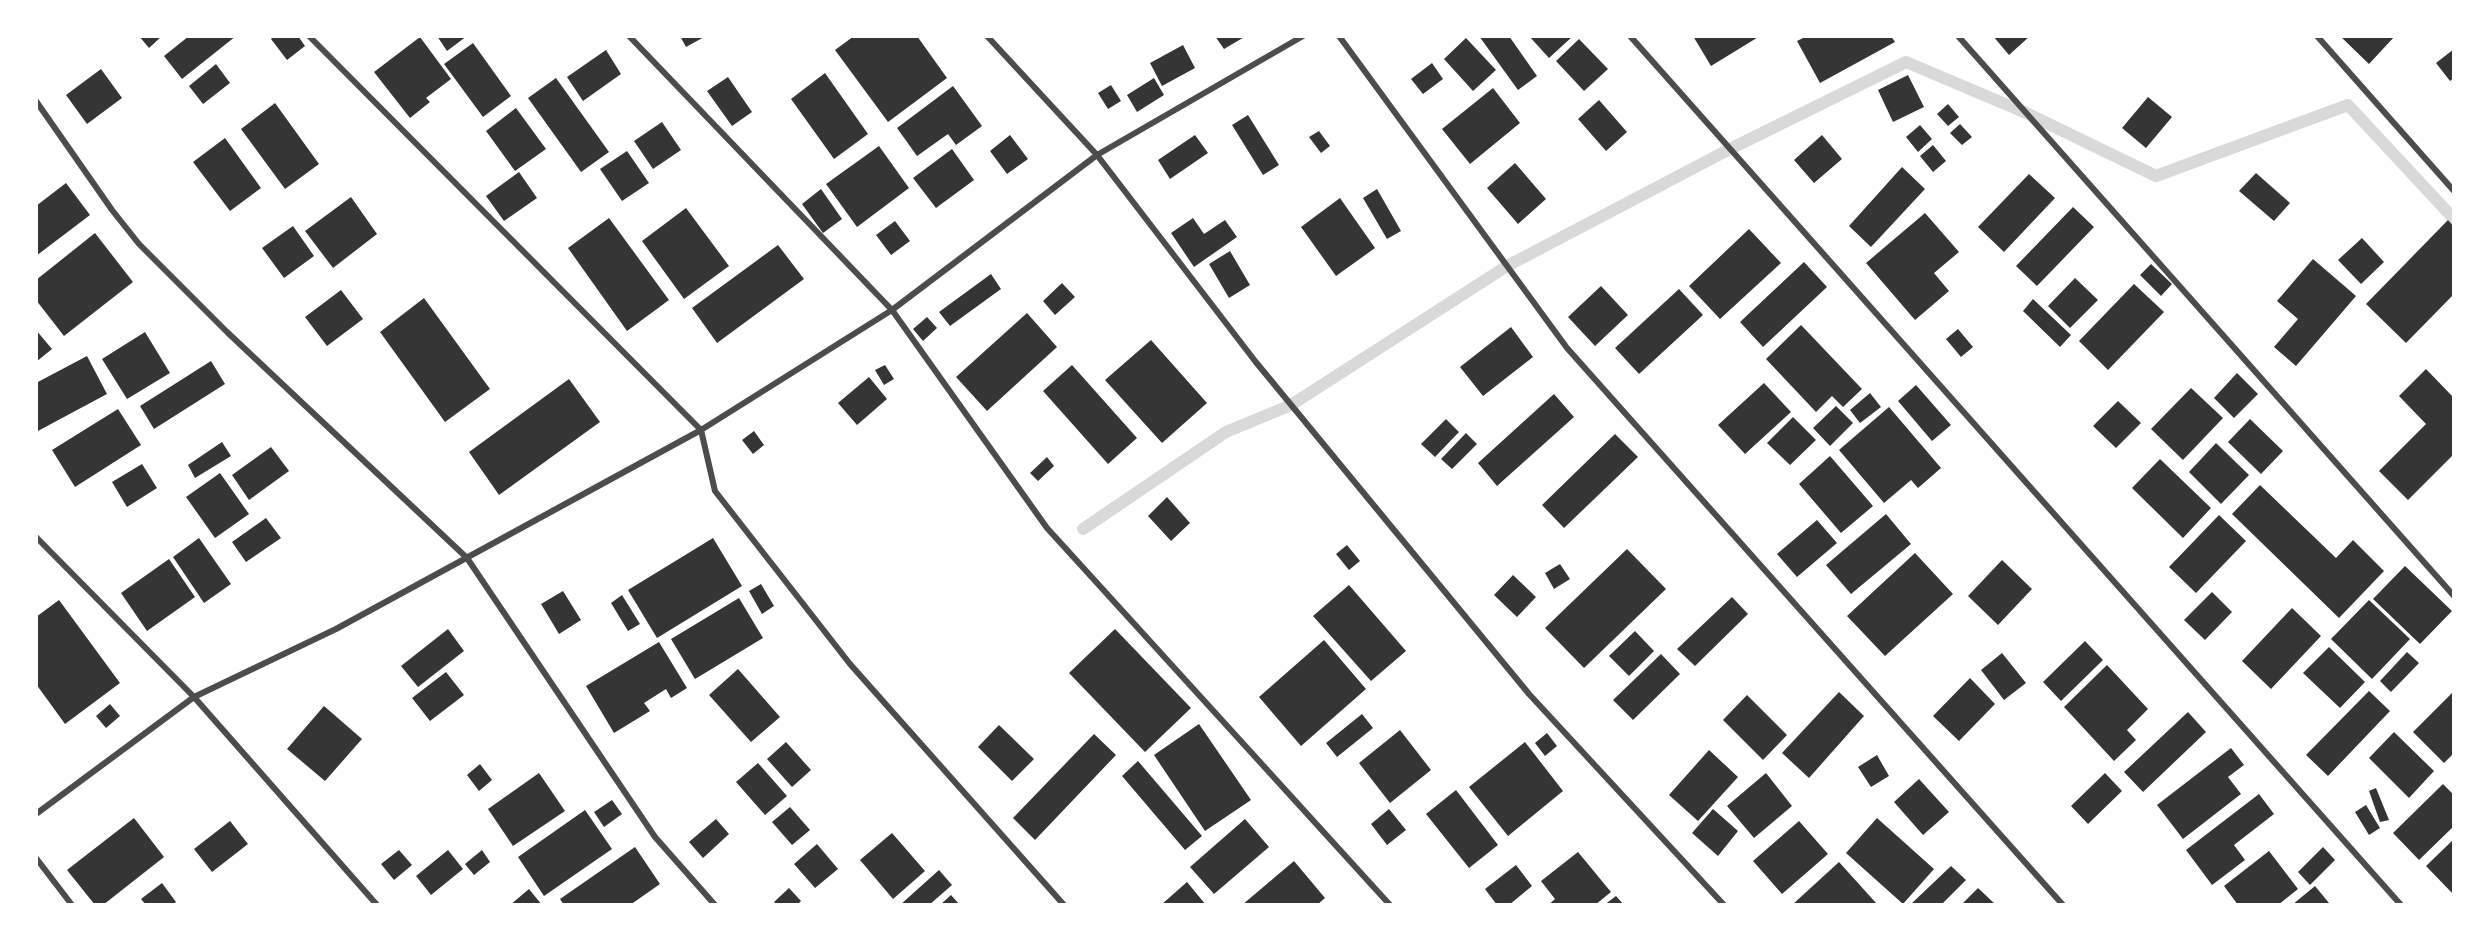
<!DOCTYPE html>
<style>
body{margin:0}
#map{position:relative;width:2490px;height:941px;overflow:hidden;background:#fff;font-family:"Roboto Serif",serif}
canvas{display:block}
.frame{position:absolute;inset:0;border:38px solid #fff;pointer-events:none}
</style>
<div id="map">
<canvas width="2490" height="941"></canvas>
<div class="frame"></div>
</div>
<script>
const ctx = document.querySelector('canvas').getContext('2d');
ctx.lineJoin = 'round';
function trace(path, color, width, dash) {
  ctx.strokeStyle = color;
  ctx.lineWidth = width;
  ctx.lineCap = dash ? 'butt' : 'round';
  ctx.setLineDash(dash || []);
  ctx.stroke(path);
}
function paint(path, color) {
  ctx.fillStyle = color;
  ctx.fill(path, 'evenodd');
}
trace(new Path2D(`
 M 1083,529 L 1226,432 L 1291,405 L 1507,266 L 1728,150 L 1906,62 L 2024,112 L 2156,176 L 2348,105 L 2454,219`), '#d9d9d9', 12);
paint(new Path2D(`
 M 139,36 L 162,36 L 149,48 Z
 M 189,36 L 236,36 L 182,79 L 164,56 Z
 M 274,36 L 298,36 L 305,46 L 287,60 L 271,39 Z
 M 437,36 L 467,36 L 447,51 Z
 M 680,36 L 706,36 L 686,47 Z
 M 854,36 L 917,36 L 947,78 L 888,122 L 835,50 Z
 M 1215,36 L 1246,36 L 1224,49 Z
 M 1479,36 L 1509,36 L 1537,76 L 1518,90 Z
 M 1529,36 L 1573,36 L 1549,58 Z
 M 1693,36 L 1760,36 L 1711,66 Z
 M 1807,36 L 1891,36 L 1895,42 L 1820,83 L 1797,41 Z
 M 1993,36 L 2030,36 L 2009,55 Z
 M 2340,36 L 2395,36 L 2369,64 Z
 M 420,37 L 451,79 L 426,98 L 430,102 L 410,118 L 374,72 Z
 M 1466,38 L 1496,70 L 1473,91 L 1444,59 Z
 M 1579,39 L 1608,69 L 1584,91 L 1556,61 Z
 M 473,43 L 511,96 L 483,117 L 444,64 Z
 M 1183,45 L 1195,68 L 1162,86 L 1150,63 Z
 M 2454,49 L 2454,78 L 2450,81 L 2436,63 Z
 M 606,50 L 621,74 L 583,101 L 567,77 Z
 M 1432,63 L 1443,79 L 1423,94 L 1411,79 Z
 M 216,64 L 230,83 L 203,104 L 189,86 Z
 M 101,69 L 122,98 L 87,124 L 66,95 Z
 M 825,73 L 868,134 L 834,159 L 791,99 Z
 M 1908,75 L 1924,107 L 1893,122 L 1878,90 Z
 M 728,77 L 752,112 L 732,126 L 707,91 Z
 M 556,78 L 609,152 L 581,172 L 528,98 Z
 M 1154,78 L 1164,95 L 1137,112 L 1127,95 Z
 M 1111,85 L 1121,101 L 1108,109 L 1098,93 Z
 M 953,86 L 982,126 L 956,145 L 948,134 L 917,156 L 897,128 Z
 M 1493,88 L 1520,123 L 1470,164 L 1442,129 Z
 M 2148,97 L 2172,117 L 2146,148 L 2122,128 Z
 M 1599,100 L 1627,132 L 1606,151 L 1578,119 Z
 M 275,103 L 319,164 L 285,189 L 241,129 Z
 M 1948,104 L 1959,117 L 1948,126 L 1937,114 Z
 M 516,108 L 546,149 L 515,171 L 486,131 Z
 M 1248,115 L 1279,165 L 1263,175 L 1232,125 Z
 M 662,122 L 681,150 L 653,169 L 634,141 Z
 M 1960,124 L 1972,137 L 1962,145 L 1950,133 Z
 M 1920,125 L 1932,139 L 1918,152 L 1906,137 Z
 M 1319,131 L 1330,146 L 1321,153 L 1309,137 Z
 M 1010,135 L 1028,159 L 1007,174 L 990,151 Z
 M 1195,135 L 1208,153 L 1170,179 L 1158,160 Z
 M 1822,135 L 1842,159 L 1814,183 L 1794,160 Z
 M 225,138 L 261,188 L 230,211 L 193,162 Z
 M 1933,145 L 1946,161 L 1933,172 L 1920,156 Z
 M 879,146 L 909,188 L 857,227 L 826,184 Z
 M 952,149 L 974,180 L 936,208 L 913,178 Z
 M 627,151 L 649,183 L 622,201 L 600,169 Z
 M 1515,163 L 1546,199 L 1518,224 L 1487,188 Z
 M 1902,167 L 1925,189 L 1871,247 L 1849,226 Z
 M 519,172 L 537,198 L 504,221 L 486,196 Z
 M 2256,173 L 2290,203 L 2274,221 L 2239,191 Z
 M 2029,174 L 2055,198 L 2004,252 L 1978,227 Z
 M 66,183 L 90,215 L 36,256 L 36,206 Z
 M 821,189 L 842,219 L 823,233 L 802,204 Z
 M 1377,189 L 1401,231 L 1387,239 L 1363,198 Z
 M 351,197 L 377,234 L 333,268 L 305,231 Z
 M 1340,198 L 1375,248 L 1336,276 L 1301,227 Z
 M 2073,207 L 2094,227 L 2037,286 L 2016,266 Z
 M 686,208 L 729,266 L 684,299 L 642,241 Z
 M 1925,213 L 1959,252 L 1934,273 L 1949,291 L 1915,320 L 1866,263 Z
 M 609,218 L 669,300 L 627,331 L 568,248 Z
 M 1193,218 L 1204,234 L 1225,220 L 1237,237 L 1194,267 L 1171,233 Z
 M 2448,220 L 2454,227 L 2454,294 L 2406,343 L 2366,304 Z
 M 895,221 L 910,241 L 891,255 L 876,235 Z
 M 293,226 L 314,256 L 284,278 L 262,248 Z
 M 1749,229 L 1781,263 L 1720,319 L 1689,286 Z
 M 95,233 L 133,282 L 64,336 L 36,300 L 36,280 Z
 M 2362,238 L 2384,262 L 2361,284 L 2338,260 Z
 M 778,245 L 804,279 L 717,343 L 692,308 Z
 M 1230,251 L 1250,285 L 1229,298 L 1209,264 Z
 M 2313,259 L 2356,296 L 2296,366 L 2274,347 L 2298,319 L 2277,301 Z
 M 1804,262 L 1827,287 L 1763,347 L 1740,322 Z
 M 2151,264 L 2172,284 L 2161,296 L 2140,275 Z
 M 991,274 L 1001,289 L 950,326 L 939,312 Z
 M 2075,278 L 2098,300 L 2070,328 L 2048,306 Z
 M 1062,283 L 1075,297 L 1055,315 L 1043,301 Z
 M 2134,284 L 2164,312 L 2108,370 L 2079,341 Z
 M 1601,286 L 1628,315 L 1595,346 L 1568,317 Z
 M 1679,289 L 1703,315 L 1639,374 L 1615,348 Z
 M 341,290 L 363,319 L 327,346 L 305,317 Z
 M 424,298 L 490,389 L 445,422 L 380,332 Z
 M 2033,299 L 2071,335 L 2060,347 L 2023,311 Z
 M 1027,313 L 1057,347 L 987,411 L 956,377 Z
 M 927,317 L 937,328 L 923,341 L 913,329 Z
 M 1801,325 L 1862,389 L 1843,407 L 1832,396 L 1816,412 L 1766,359 Z
 M 1511,327 L 1533,357 L 1483,396 L 1460,367 Z
 M 1958,329 L 1973,347 L 1961,357 L 1946,339 Z
 M 36,330 L 52,349 L 36,362 Z
 M 145,332 L 170,373 L 127,399 L 102,359 Z
 M 1151,340 L 1207,403 L 1162,443 L 1105,380 Z
 M 87,356 L 107,394 L 36,432 L 36,383 Z
 M 211,361 L 225,384 L 154,429 L 140,406 Z
 M 885,365 L 894,379 L 884,385 L 875,370 Z
 M 1072,365 L 1137,438 L 1108,464 L 1043,391 Z
 M 2426,369 L 2454,398 L 2454,454 L 2408,500 L 2379,471 L 2426,424 L 2399,396 Z
 M 2237,373 L 2258,394 L 2234,418 L 2214,398 Z
 M 869,377 L 887,399 L 857,425 L 838,403 Z
 M 569,379 L 600,422 L 499,495 L 469,452 Z
 M 1764,383 L 1791,412 L 1745,454 L 1718,425 Z
 M 1916,385 L 1951,425 L 1932,441 L 1898,401 Z
 M 2191,388 L 2223,418 L 2183,460 L 2151,429 Z
 M 1870,393 L 1881,407 L 1860,423 L 1850,410 Z
 M 1554,394 L 1574,417 L 1497,486 L 1478,463 Z
 M 2118,401 L 2141,423 L 2116,448 L 2093,426 Z
 M 1836,406 L 1853,423 L 1830,446 L 1813,428 Z
 M 1889,407 L 1941,468 L 1918,488 L 1911,480 L 1884,503 L 1839,450 Z
 M 118,409 L 141,445 L 75,487 L 52,450 Z
 M 1793,417 L 1816,440 L 1790,465 L 1767,443 Z
 M 1446,419 L 1459,432 L 1435,457 L 1421,444 Z
 M 2250,419 L 2283,451 L 2261,474 L 2228,442 Z
 M 754,431 L 764,445 L 753,454 L 742,440 Z
 M 1466,433 L 1477,444 L 1452,469 L 1441,459 Z
 M 1615,434 L 1638,457 L 1564,528 L 1542,505 Z
 M 222,442 L 231,456 L 195,478 L 188,465 Z
 M 2216,443 L 2249,475 L 2221,504 L 2189,472 Z
 M 271,447 L 289,471 L 249,500 L 232,475 Z
 M 1830,456 L 1873,506 L 1841,533 L 1799,484 Z
 M 1047,457 L 1054,466 L 1038,481 L 1030,473 Z
 M 2160,459 L 2211,508 L 2183,538 L 2132,488 Z
 M 142,464 L 157,488 L 127,507 L 112,482 Z
 M 220,473 L 249,514 L 215,538 L 186,497 Z
 M 2260,485 L 2336,558 L 2353,540 L 2384,571 L 2339,618 L 2232,514 Z
 M 1167,497 L 1190,523 L 1171,541 L 1148,516 Z
 M 1886,514 L 1911,544 L 1851,594 L 1826,565 Z
 M 2219,515 L 2246,541 L 2196,593 L 2169,567 Z
 M 266,518 L 281,538 L 246,562 L 232,542 Z
 M 1817,520 L 1837,543 L 1797,577 L 1777,554 Z
 M 199,538 L 231,584 L 204,603 L 173,557 Z
 M 713,538 L 742,586 L 657,638 L 628,590 Z
 M 1347,545 L 1360,561 L 1349,570 L 1336,554 Z
 M 1627,549 L 1666,589 L 1584,668 L 1545,628 Z
 M 1915,553 L 1953,594 L 1885,656 L 1847,616 Z
 M 169,559 L 195,597 L 147,631 L 121,593 Z
 M 2002,560 L 2032,589 L 1998,625 L 1968,596 Z
 M 1560,564 L 1570,579 L 1554,589 L 1545,573 Z
 M 2405,566 L 2452,611 L 2420,644 L 2373,599 Z
 M 1513,575 L 1536,597 L 1517,617 L 1494,595 Z
 M 761,584 L 774,606 L 762,614 L 749,591 Z
 M 1349,585 L 1406,651 L 1371,681 L 1313,616 Z
 M 563,591 L 581,620 L 559,634 L 541,604 Z
 M 2212,592 L 2232,612 L 2205,640 L 2184,620 Z
 M 622,595 L 640,624 L 628,631 L 611,603 Z
 M 1732,597 L 1748,614 L 1695,666 L 1677,649 Z
 M 739,598 L 763,638 L 695,679 L 671,639 Z
 M 59,600 L 120,683 L 65,724 L 36,684 L 36,617 Z
 M 2369,600 L 2410,639 L 2372,679 L 2331,639 Z
 M 2292,608 L 2321,636 L 2271,689 L 2242,661 Z
 M 448,629 L 464,651 L 418,687 L 401,666 Z
 M 1115,629 L 1191,708 L 1145,752 L 1069,673 Z
 M 1635,631 L 1654,651 L 1629,676 L 1609,656 Z
 M 1324,640 L 1366,689 L 1301,746 L 1259,697 Z
 M 2085,641 L 2103,660 L 2061,701 L 2043,682 Z
 M 659,642 L 687,688 L 671,698 L 666,689 L 644,703 L 650,711 L 614,733 L 586,686 Z
 M 2329,647 L 2365,682 L 2340,708 L 2303,673 Z
 M 2407,652 L 2419,663 L 2391,692 L 2380,681 Z
 M 2002,653 L 2026,683 L 2004,700 L 1981,670 Z
 M 1661,654 L 1680,674 L 1633,720 L 1613,700 Z
 M 2107,665 L 2148,709 L 2127,730 L 2136,740 L 2114,761 L 2064,707 Z
 M 738,669 L 780,717 L 751,742 L 709,695 Z
 M 446,672 L 464,695 L 430,721 L 412,698 Z
 M 1970,678 L 1995,704 L 1959,741 L 1933,716 Z
 M 2369,691 L 2390,711 L 2328,776 L 2306,755 Z
 M 2454,691 L 2454,753 L 2444,763 L 2413,732 Z
 M 1839,692 L 1864,716 L 1809,778 L 1782,753 Z
 M 1747,695 L 1787,735 L 1763,760 L 1723,720 Z
 M 110,704 L 120,716 L 106,728 L 96,716 Z
 M 324,706 L 362,739 L 325,781 L 287,749 Z
 M 2188,712 L 2206,732 L 2143,792 L 2124,772 Z
 M 1362,714 L 1373,728 L 1337,757 L 1326,743 Z
 M 1199,724 L 1251,800 L 1205,831 L 1154,755 Z
 M 999,725 L 1034,759 L 1012,781 L 978,747 Z
 M 1400,730 L 1431,770 L 1390,803 L 1359,763 Z
 M 2394,732 L 2434,771 L 2409,798 L 2369,758 Z
 M 1547,733 L 1557,746 L 1545,756 L 1535,743 Z
 M 1094,734 L 1116,755 L 1035,840 L 1013,818 Z
 M 786,742 L 811,770 L 792,787 L 767,759 Z
 M 1525,742 L 1563,791 L 1508,836 L 1469,787 Z
 M 2231,748 L 2244,765 L 2228,777 L 2241,794 L 2183,839 L 2157,805 Z
 M 1709,750 L 1738,777 L 1698,821 L 1669,795 Z
 M 1877,755 L 1889,776 L 1871,787 L 1858,767 Z
 M 1138,761 L 1202,836 L 1185,850 L 1122,776 Z
 M 758,763 L 787,796 L 765,815 L 736,782 Z
 M 480,764 L 492,780 L 479,791 L 467,775 Z
 M 539,773 L 565,811 L 513,846 L 488,809 Z
 M 1766,773 L 1792,806 L 1754,838 L 1727,806 Z
 M 2105,773 L 2122,791 L 2088,824 L 2071,806 Z
 M 1919,779 L 1949,812 L 1923,835 L 1894,802 Z
 M 2443,784 L 2454,795 L 2454,826 L 2419,860 L 2393,833 Z
 M 2376,788 L 2389,820 L 2380,822 L 2369,791 Z
 M 1456,790 L 1498,845 L 1469,868 L 1426,814 Z
 M 2259,794 L 2274,814 L 2234,845 L 2245,860 L 2212,885 L 2186,850 Z
 M 612,800 L 622,814 L 604,827 L 594,812 Z
 M 2366,805 L 2380,828 L 2369,835 L 2355,812 Z
 M 790,807 L 810,830 L 792,845 L 772,822 Z
 M 1389,809 L 1406,830 L 1387,845 L 1371,824 Z
 M 1713,809 L 1738,831 L 1718,856 L 1692,833 Z
 M 585,810 L 612,849 L 544,896 L 518,857 Z
 M 134,818 L 164,857 L 103,905 L 95,905 L 67,870 Z
 M 1877,818 L 1934,869 L 1903,904 L 1846,853 Z
 M 716,819 L 729,834 L 703,858 L 689,842 Z
 M 1245,819 L 1269,847 L 1214,894 L 1190,867 Z
 M 230,821 L 248,844 L 212,872 L 194,849 Z
 M 1799,821 L 1828,854 L 1782,894 L 1753,861 Z
 M 892,833 L 925,871 L 893,899 L 860,860 Z
 M 2454,839 L 2454,895 L 2426,866 Z
 M 817,844 L 838,869 L 815,888 L 794,864 Z
 M 635,847 L 660,884 L 630,905 L 564,905 L 560,899 Z
 M 2323,847 L 2335,860 L 2310,885 L 2298,872 Z
 M 399,850 L 412,865 L 394,880 L 381,864 Z
 M 448,850 L 463,869 L 431,895 L 416,876 Z
 M 482,850 L 490,862 L 474,875 L 465,864 Z
 M 2269,851 L 2298,889 L 2278,905 L 2238,905 L 2224,886 Z
 M 1578,852 L 1611,892 L 1595,905 L 1548,905 L 1555,899 L 1541,881 Z
 M 1294,861 L 1325,898 L 1317,905 L 1242,905 Z
 M 1839,862 L 1876,903 L 1874,905 L 1792,905 Z
 M 1516,865 L 1532,886 L 1509,905 L 1497,905 L 1485,889 Z
 M 1951,866 L 1966,880 L 1941,905 L 1910,905 Z
 M 939,870 L 952,885 L 929,905 L 900,905 Z
 M 1187,882 L 1206,905 L 1161,905 Z
 M 162,883 L 176,902 L 173,905 L 146,905 L 141,899 Z
 M 2315,886 L 2329,903 L 2292,905 Z
 M 789,888 L 801,901 L 797,905 L 777,905 L 774,902 Z
 M 1978,888 L 1996,905 L 1961,905 Z
 M 529,889 L 542,905 L 510,905 Z
 M 951,895 L 960,905 L 940,905 Z
 M 1616,896 L 1624,905 L 1604,905 Z`), '#353535');
trace(new Path2D(`
 M 309,36 L 701,430 L 715,491 L 850,664 L 1064,905
 M 629,36 L 892,310 L 1047,528 L 1390,905
 M 987,36 L 1097,155 L 1255,361 L 1529,694 L 1724,905
 M 1339,36 L 1567,348 L 2063,905
 M 1630,36 L 2401,905
 M 1958,36 L 2454,596
 M 2317,36 L 2454,191
 M 36,101 L 112,210 L 139,244 L 227,332 L 467,558 L 655,837 L 715,905
 M 36,537 L 194,697 L 377,905
 M 36,814 L 194,697 L 336,629 L 701,430 L 892,310 L 1097,155 L 1303,36
 M 36,858 L 72,905`), '#4c4c4c', 6);
</script>
